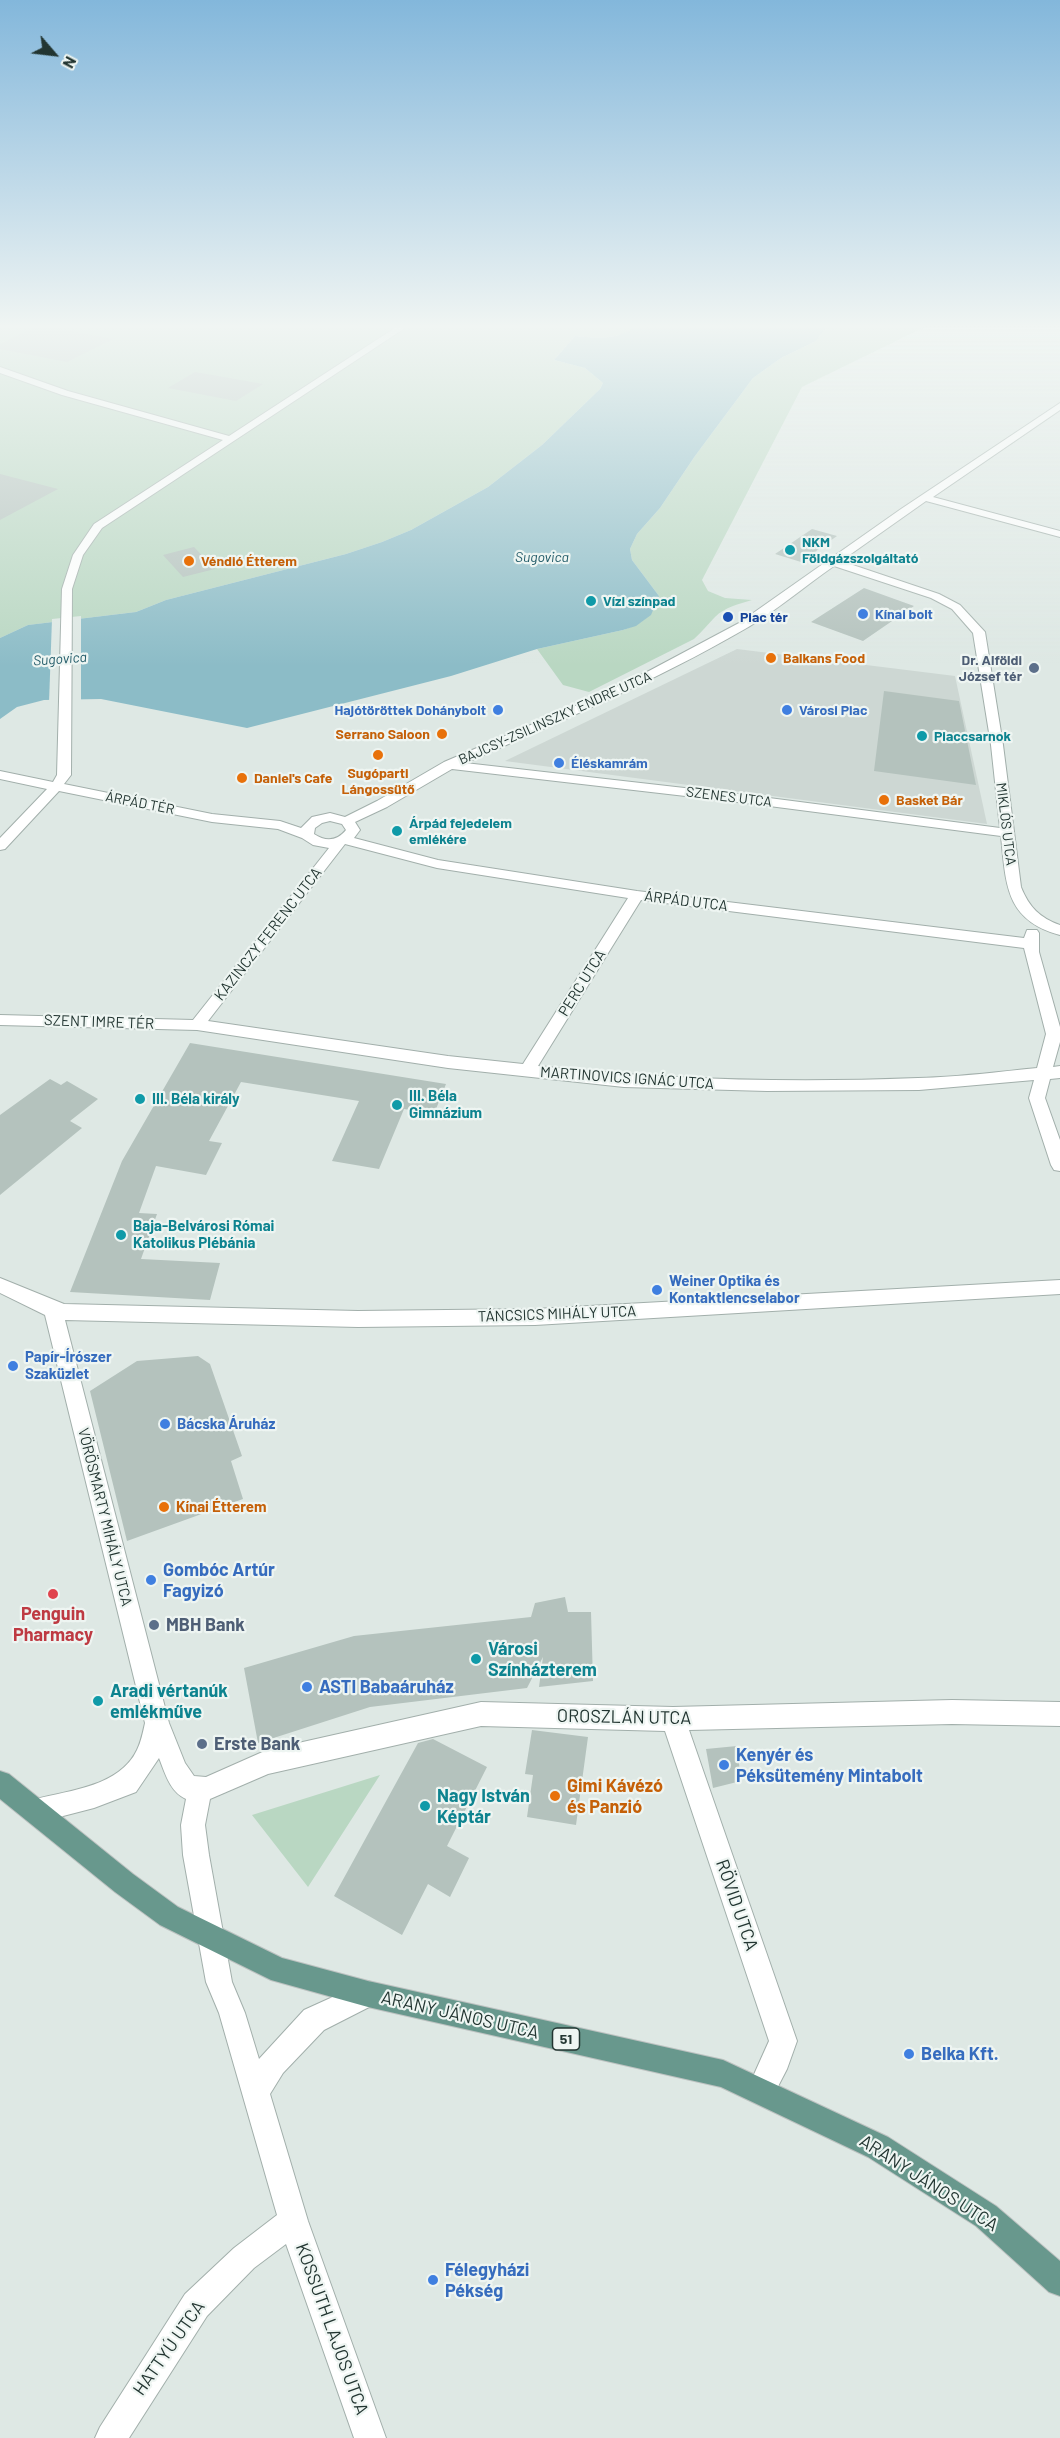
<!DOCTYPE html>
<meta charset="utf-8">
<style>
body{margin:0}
#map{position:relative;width:1060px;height:2438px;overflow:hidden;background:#dee8e4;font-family:Barlow,sans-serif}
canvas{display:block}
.north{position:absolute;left:24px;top:24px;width:60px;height:60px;-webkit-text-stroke:4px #eef5f2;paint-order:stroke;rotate:118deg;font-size:16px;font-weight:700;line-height:24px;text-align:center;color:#223531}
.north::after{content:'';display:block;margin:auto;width:21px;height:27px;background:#223531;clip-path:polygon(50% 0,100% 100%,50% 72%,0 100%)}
</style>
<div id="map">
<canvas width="1060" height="2438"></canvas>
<div class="north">N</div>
</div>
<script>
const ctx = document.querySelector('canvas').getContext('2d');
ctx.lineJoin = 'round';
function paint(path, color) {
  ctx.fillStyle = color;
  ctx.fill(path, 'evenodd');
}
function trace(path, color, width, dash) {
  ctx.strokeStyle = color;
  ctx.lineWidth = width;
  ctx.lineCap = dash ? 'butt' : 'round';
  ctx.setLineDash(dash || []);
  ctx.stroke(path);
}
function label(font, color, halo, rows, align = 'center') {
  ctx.font = font + ' Barlow,sans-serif';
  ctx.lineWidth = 4.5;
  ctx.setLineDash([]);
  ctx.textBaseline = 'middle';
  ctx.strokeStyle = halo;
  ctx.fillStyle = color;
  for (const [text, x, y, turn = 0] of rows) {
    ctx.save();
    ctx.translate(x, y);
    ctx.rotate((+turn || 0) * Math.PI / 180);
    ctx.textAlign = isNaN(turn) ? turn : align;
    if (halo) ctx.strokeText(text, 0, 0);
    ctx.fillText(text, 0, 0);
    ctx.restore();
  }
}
paint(new Path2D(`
 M 737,649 L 955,676 L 987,824 L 505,761 Z`), '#cdd7d3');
paint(new Path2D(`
 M 0,324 L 638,324 C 620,341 598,338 575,336 L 554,360 L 585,368 L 603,383 L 600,389 L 542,445 L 488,487 L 411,530 L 382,542 L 346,554 L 166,600 L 136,612 L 28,625 L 0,638 Z
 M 839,324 L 931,324 L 802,387 L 702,580 L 708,591 L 725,598 L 752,600 C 739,604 725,607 715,617 C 708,624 702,632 694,639 L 589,692 L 563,685 L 537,649 L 623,630 C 644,623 650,617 659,596 L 632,560 L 630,549 L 637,534 L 660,508 L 695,456 L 753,378 L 781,358 L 816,341 L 824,330 Z
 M 380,1775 L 308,1887 L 252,1815 Z`), '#b9d7c2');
paint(new Path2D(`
 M 638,324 L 839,324 L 824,330 L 816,341 L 781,358 L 753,378 L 695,456 L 660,508 L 637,534 L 630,549 L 632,560 L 659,596 L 651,615 L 636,626 L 623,630 L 537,649 L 451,676 L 247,728 L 101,699 L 44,700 L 17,707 L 0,719 L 0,638 L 28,625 L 136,612 L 166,600 L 346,554 L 382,542 L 411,530 L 488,487 L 542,445 L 600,389 L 603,383 L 585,368 L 554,360 L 575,336 C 598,338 620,341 638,324 Z`), '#8cbcc7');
paint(new Path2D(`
 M 81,616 L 81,703 L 49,703 L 52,619 Z`), '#dee8e4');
paint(new Path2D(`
 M 39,325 L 113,339 L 67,362 L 0,349 L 0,344 Z
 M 195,372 L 218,376 L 263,384 L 236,401 L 168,388 Z
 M 0,474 L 58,489 L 0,520 Z
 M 812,529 L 837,536 L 801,562 L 775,554 Z
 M 194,547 L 215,569 L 183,577 L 163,555 Z
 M 864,588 L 914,606 L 863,641 L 811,622 Z
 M 884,691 L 959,701 L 976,785 L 874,771 Z
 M 190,1043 L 446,1084 L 434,1114 L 404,1109 L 379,1169 L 332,1161 L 359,1101 L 241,1082 L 209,1141 L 222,1143 L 206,1175 L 156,1166 L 139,1213 L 157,1214 L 141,1259 L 220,1263 L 210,1300 L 70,1292 L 122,1161 Z
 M 50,1079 L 61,1085 L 67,1081 L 98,1099 L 70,1121 L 82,1128 L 0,1195 L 0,1115 Z
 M 198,1356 L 210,1364 L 242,1456 L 231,1461 L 243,1499 L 127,1541 L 90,1391 L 137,1361 Z
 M 565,1597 L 568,1612 L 591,1612 L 593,1681 L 539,1687 L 543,1657 L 527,1688 L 370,1707 L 258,1743 L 244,1668 L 354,1636 L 531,1617 L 535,1603 Z
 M 532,1730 L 588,1737 L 576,1825 L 527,1817 L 533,1775 L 525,1774 Z
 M 433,1739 L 487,1767 L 447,1846 L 469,1858 L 450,1897 L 428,1884 L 402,1935 L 334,1896 L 418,1743 Z
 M 737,1746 L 741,1781 L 713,1788 L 706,1749 Z`), '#b4c2bd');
const minor = new Path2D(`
 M 401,324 L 411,324 L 102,528 L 83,555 L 72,589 L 71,775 L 64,784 L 212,814 L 280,821 L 301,828 L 312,817 L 330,813 L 345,817 L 377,801 L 444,762 L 587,701 L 647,672 L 739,623 L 901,509 L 1060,403 L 1060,410 L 933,497 L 1060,531 L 1060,537 L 926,501 L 841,561 L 939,594 L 960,605 L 985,632 L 1003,745 L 1021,887 C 1029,907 1040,918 1060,925 L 1060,935 C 1005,920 1006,884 1001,836 L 746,803 L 452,769 L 387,807 L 355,822 L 360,830 L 354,838 L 438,860 L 637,891 L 1024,938 L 1027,930 L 1037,930 L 1039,933 L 1039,952 L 1060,1027 L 1060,1042 L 1053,1067 L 1060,1066 L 1060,1078 L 1050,1079 L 1045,1098 L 1060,1140 L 1060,1171 L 1054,1170 L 1051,1165 L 1029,1098 L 1034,1080 L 919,1090 L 767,1091 L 624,1087 L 448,1068 L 197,1030 L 0,1025 L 0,1015 L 193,1020 L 329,848 L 313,845 L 302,838 L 278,829 L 212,822 L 59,791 L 5,849 L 0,850 L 0,838 L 47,789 L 0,779 L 0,771 L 53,782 L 57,775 L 62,589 L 73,555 L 94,524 L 223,440 L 62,395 L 0,373 L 0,367 L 68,391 L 229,436 ZM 834,566 L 931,598 L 952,609 L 973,633 L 991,745 L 1000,828 L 746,795 L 465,763 C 560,722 655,681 745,629 C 776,611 805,586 834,566 ZM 330,821 L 342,824 L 346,830 C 337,841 326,842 314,834 L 315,828 L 322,823 ZM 345,844 L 437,868 L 628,898 L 523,1064 L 448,1056 L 208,1021 ZM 641,900 L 1024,948 L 1046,1034 L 1037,1068 C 997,1072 958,1077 918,1078 C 792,1083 664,1080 538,1066 Z
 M 0,1278 L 64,1304 L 358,1311 L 535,1309 L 1060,1280 L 1060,1294 L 535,1325 L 358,1327 L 65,1320 L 169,1723 L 185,1763 L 194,1776 L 206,1777 L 267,1750 L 481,1702 L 673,1707 L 952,1700 L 1060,1702 L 1060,1726 L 952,1724 L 689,1730 L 797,2041 L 787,2069 L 771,2100 L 761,2104 L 751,2100 L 747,2090 L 769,2041 L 665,1731 L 481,1726 L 268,1774 L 210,1799 L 205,1825 L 209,1855 L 232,1982 L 245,2013 L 259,2059 L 304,2010 L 368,1981 L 377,1985 L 381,1994 L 377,2003 L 324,2030 L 283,2073 L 270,2094 L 308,2221 L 386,2438 L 354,2438 L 286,2244 L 254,2268 L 207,2316 L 129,2438 L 95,2438 L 100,2427 L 185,2294 L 234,2248 L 277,2215 L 219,2013 L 206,1982 L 183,1855 L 181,1825 L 186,1799 C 170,1792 165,1773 159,1758 L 136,1792 L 94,1808 L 36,1823 L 27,1820 L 24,1811 L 27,1802 L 36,1799 C 71,1790 120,1786 137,1750 C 141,1742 143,1732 145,1723 L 45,1315 L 0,1293 Z`);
const primary = new Path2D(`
 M 0,1771 L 9,1774 L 133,1874 L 178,1907 L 282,1958 L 368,1981 L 723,2060 L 888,2137 L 996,2206 L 1060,2261 L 1060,2296 L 1049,2292 L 976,2226 L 868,2157 L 721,2087 L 368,2007 L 271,1980 L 160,1925 L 115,1892 L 0,1799 Z`);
trace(minor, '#a2afab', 2);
trace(primary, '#bdc2c1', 2);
paint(minor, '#fff');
paint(primary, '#68988d');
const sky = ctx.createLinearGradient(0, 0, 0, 666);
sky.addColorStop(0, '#83b7db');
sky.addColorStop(0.49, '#f0f5f3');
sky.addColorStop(1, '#f0f5f300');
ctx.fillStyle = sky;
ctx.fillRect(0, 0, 1060, 666);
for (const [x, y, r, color] of [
 [790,550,6,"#0f9aa8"],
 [189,561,6,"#e8710a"],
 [591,601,6,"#0f9aa8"],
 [863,614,6,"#3f7fe0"],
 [728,617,6,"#1a4fb4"],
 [771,658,6,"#e8710a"],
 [1034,668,6,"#5c6f8a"],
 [498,710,6,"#3f7fe0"],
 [787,710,6,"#3f7fe0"],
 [442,734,6,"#e8710a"],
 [922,736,6,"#0f9aa8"],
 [378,755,6,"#e8710a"],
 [559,763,6,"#3f7fe0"],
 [242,778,6,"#e8710a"],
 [884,800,6,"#e8710a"],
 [397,831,6,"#0f9aa8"],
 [140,1099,6,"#0f9aa8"],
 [397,1105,6,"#0f9aa8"],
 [121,1235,6,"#0f9aa8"],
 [657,1290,6,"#3f7fe0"],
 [13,1366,6,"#3f7fe0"],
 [165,1424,6,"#3f7fe0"],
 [164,1507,6,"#e8710a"],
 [151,1580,6,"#3f7fe0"],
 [53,1594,6,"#e0444e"],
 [154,1625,6,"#5c6f8a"],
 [476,1659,6,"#0f9aa8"],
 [307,1687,6,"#3f7fe0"],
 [98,1701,6,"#0f9aa8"],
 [202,1744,6,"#5c6f8a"],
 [724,1765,6,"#3f7fe0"],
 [555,1796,6,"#e8710a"],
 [425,1806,6,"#0f9aa8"],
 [909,2054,6,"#3f7fe0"],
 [433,2280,6,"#3f7fe0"]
]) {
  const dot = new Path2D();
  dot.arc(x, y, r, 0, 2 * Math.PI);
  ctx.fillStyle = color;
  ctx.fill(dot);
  trace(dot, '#eef5f2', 2);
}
label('bold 14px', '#0d838f', '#eef5f2', [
 ["NKM",802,542],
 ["Földgázszolgáltató",802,558],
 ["Vízi színpad",603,601],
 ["Piaccsarnok",934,736],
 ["Árpád fejedelem",409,823],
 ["emlékére",409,839]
], 'left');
label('italic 14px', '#235c69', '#eef5f2', [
 ["Sugovica",542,557],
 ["Sugovica",60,659,-4]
]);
label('bold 14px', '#c56008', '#eef5f2', [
 ["Véndió Étterem",201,561],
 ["Balkans Food",783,658],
 ["Serrano Saloon",430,734,"right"],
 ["Sugóparti",378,773,"center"],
 ["Lángossütő",378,789,"center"],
 ["Daniel's Cafe",254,778],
 ["Basket Bár",896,800]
], 'left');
label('bold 14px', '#366cbe', '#eef5f2', [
 ["Kínai bolt",875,614],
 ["Hajótöröttek Dohánybolt",486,710,"right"],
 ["Városi Piac",799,710],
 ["Éléskamrám",571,763]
], 'left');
label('bold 14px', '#164399', '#eef5f2', [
 ["Piac tér",740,617]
], 'left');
label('bold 14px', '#4e5e75', '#eef5f2', [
 ["Dr. Alföldi",1022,660],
 ["József tér",1022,676]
], 'right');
label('14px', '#223531', '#eef5f2', [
 ["BAJCSY-ZSILINSZKY ENDRE UTCA",555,718,-24],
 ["SZENES UTCA",729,797,7],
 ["ÁRPÁD TÉR",140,803,11],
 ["MIKLÓS UTCA",1006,824,83]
]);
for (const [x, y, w] of [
 [566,2039,27]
]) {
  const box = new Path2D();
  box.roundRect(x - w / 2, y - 11, w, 22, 4.5);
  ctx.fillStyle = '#eef5f2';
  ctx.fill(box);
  trace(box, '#223531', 1.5);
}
label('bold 14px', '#223531', null, [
 ["51",566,2039]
]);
label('15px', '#223531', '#eef5f2', [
 ["ÁRPÁD UTCA",686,901,7],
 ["KAZINCZY FERENC UTCA",268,934,-52],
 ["PERC UTCA",582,983,-58],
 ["SZENT IMRE TÉR",99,1022,2],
 ["MARTINOVICS IGNÁC UTCA",627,1078,4],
 ["TÁNCSICS MIHÁLY UTCA",557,1314,-2],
 ["VÖRÖSMARTY MIHÁLY UTCA",105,1517,76]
]);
label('bold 15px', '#0d838f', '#eef5f2', [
 ["III. Béla",409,1096],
 ["Gimnázium",409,1113],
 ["III. Béla király",152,1099],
 ["Baja-Belvárosi Római",133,1226],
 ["Katolikus Plébánia",133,1243]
], 'left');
label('bold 15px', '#366cbe', '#eef5f2', [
 ["Weiner Optika és",669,1281],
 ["Kontaktlencselabor",669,1298],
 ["Papír-Írószer",25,1357],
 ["Szaküzlet",25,1374],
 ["Bácska Áruház",177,1424]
], 'left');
label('bold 15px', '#c56008', '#eef5f2', [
 ["Kínai Étterem",176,1507]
], 'left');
label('bold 18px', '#366cbe', '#eef5f2', [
 ["Gombóc Artúr",163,1570],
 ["Fagyizó",163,1591],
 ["ASTI Babaáruház",319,1687],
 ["Kenyér és",736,1755],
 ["Péksütemény Mintabolt",736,1776],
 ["Belka Kft.",921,2054],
 ["Félegyházi",445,2270],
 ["Pékség",445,2291]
], 'left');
label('bold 18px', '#be3a42', '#eef5f2', [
 ["Penguin",53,1614],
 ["Pharmacy",53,1635]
]);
label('bold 18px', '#4e5e75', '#eef5f2', [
 ["MBH Bank",166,1625],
 ["Erste Bank",214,1744]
], 'left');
label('bold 18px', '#0d838f', '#eef5f2', [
 ["Városi",488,1649],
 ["Színházterem",488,1670],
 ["Aradi vértanúk",110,1691],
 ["emlékműve",110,1712],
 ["Nagy István",437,1796],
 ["Képtár",437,1817]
], 'left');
label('18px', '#223531', '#eef5f2', [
 ["OROSZLÁN UTCA",624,1717,1],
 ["RÖVID UTCA",737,1905,71],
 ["ARANY JÁNOS UTCA",460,2015,13],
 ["ARANY JÁNOS UTCA",929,2183,33],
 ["KOSSUTH LAJOS UTCA",332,2329,70],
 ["HATTYÚ UTCA",169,2348,-55]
]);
label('bold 18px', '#c56008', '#eef5f2', [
 ["Gimi Kávézó",567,1786],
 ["és Panzió",567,1807]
], 'left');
</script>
